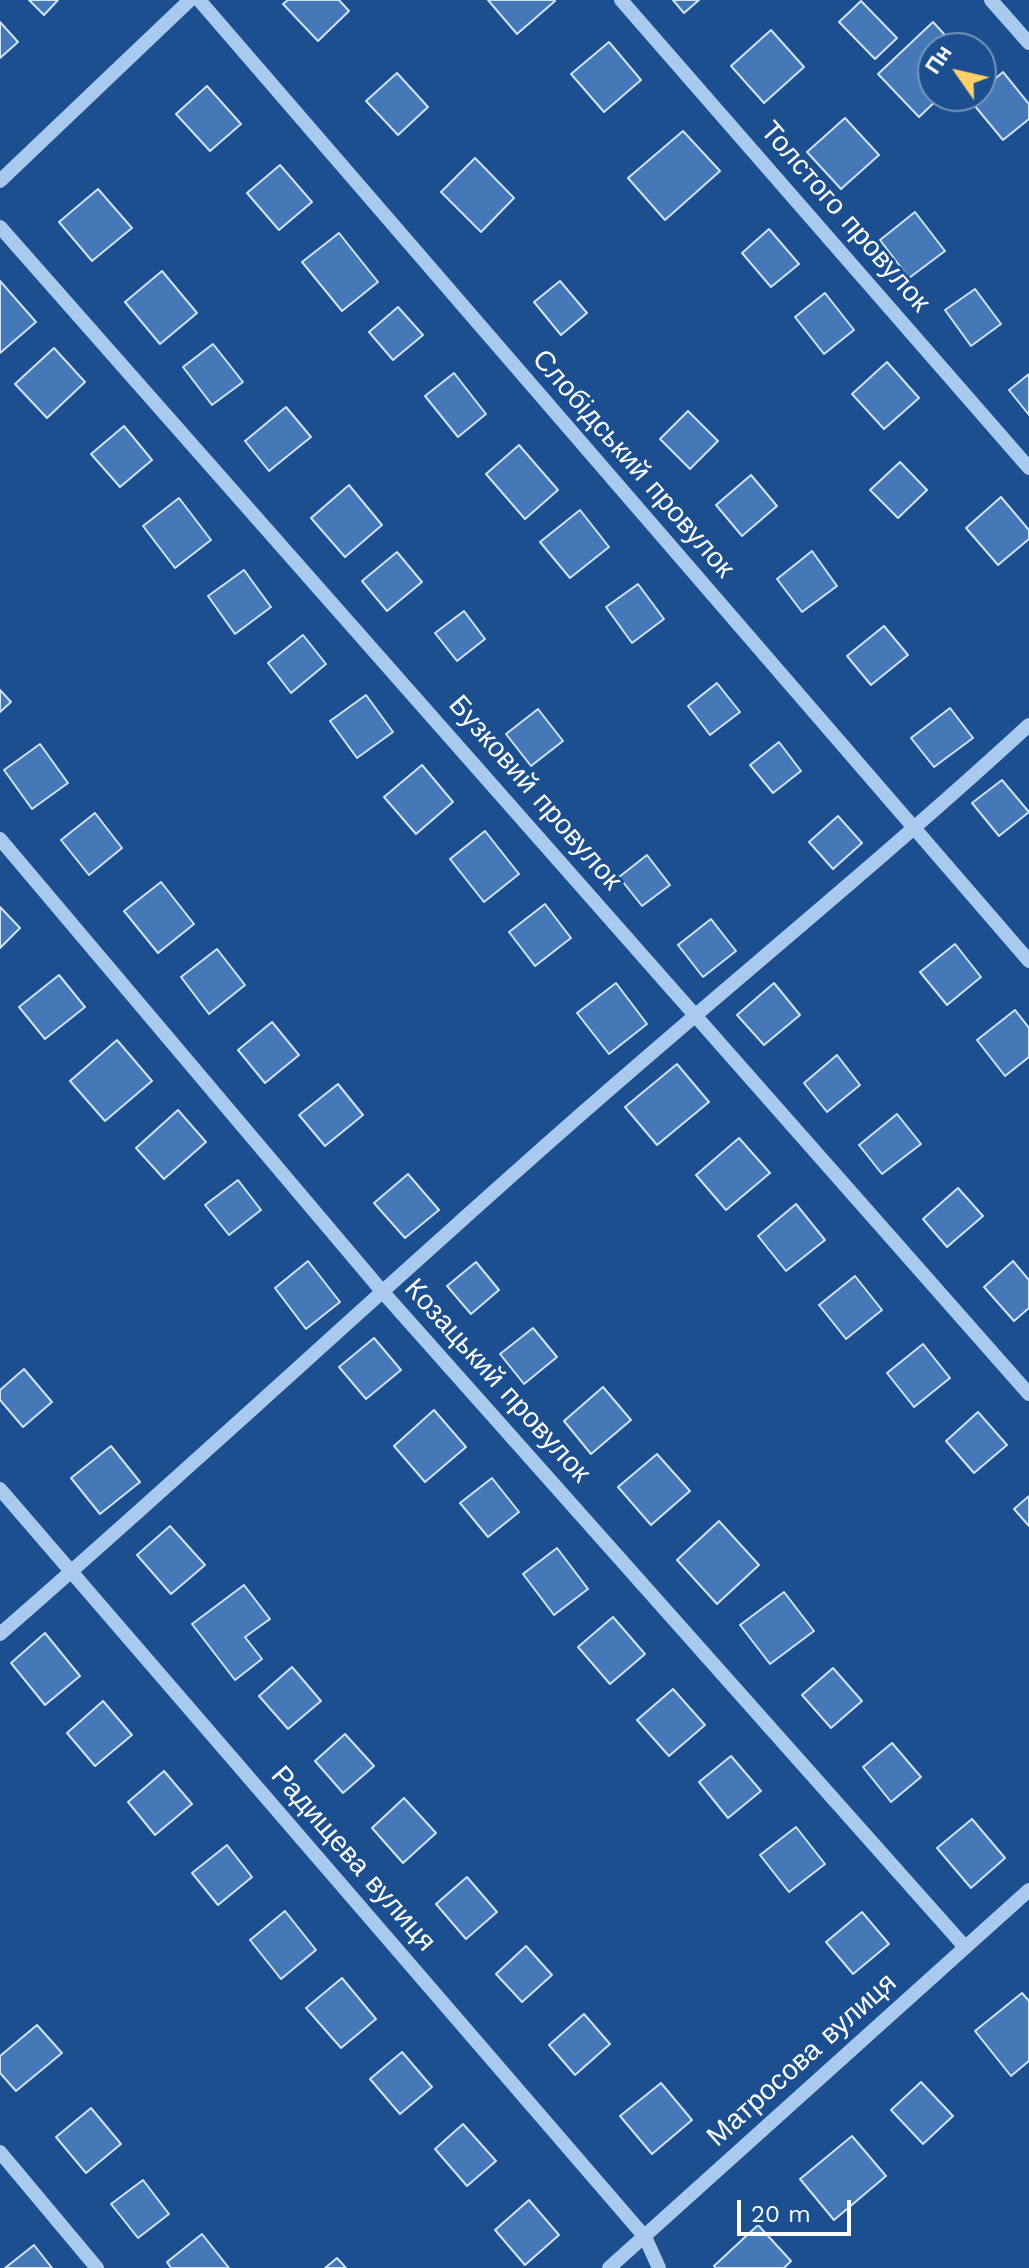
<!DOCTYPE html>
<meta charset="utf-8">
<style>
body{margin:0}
#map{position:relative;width:1029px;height:2268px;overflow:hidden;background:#1b4f8f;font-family:"Work Sans",sans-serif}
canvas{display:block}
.north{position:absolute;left:917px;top:32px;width:80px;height:80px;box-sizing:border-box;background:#1b4f8f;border:2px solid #7695bc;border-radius:50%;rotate:304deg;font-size:22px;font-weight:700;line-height:32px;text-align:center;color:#fff}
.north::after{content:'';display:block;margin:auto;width:28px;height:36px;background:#ffd166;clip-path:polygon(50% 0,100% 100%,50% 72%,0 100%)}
.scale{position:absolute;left:737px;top:2200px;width:114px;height:36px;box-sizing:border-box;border:4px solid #fff;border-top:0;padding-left:10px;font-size:24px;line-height:28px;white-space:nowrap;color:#fff;-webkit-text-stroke:6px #1b4f8f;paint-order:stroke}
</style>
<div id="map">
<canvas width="1029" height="2268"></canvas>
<div class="north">Пн</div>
<div class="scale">20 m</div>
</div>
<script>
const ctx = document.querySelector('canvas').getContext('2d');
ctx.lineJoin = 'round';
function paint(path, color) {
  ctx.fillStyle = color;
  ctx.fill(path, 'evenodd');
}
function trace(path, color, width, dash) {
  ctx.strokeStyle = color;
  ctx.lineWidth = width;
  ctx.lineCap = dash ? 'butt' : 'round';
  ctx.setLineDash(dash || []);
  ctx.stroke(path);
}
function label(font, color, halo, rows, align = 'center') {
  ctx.font = font + ' "Work Sans",sans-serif';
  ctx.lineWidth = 6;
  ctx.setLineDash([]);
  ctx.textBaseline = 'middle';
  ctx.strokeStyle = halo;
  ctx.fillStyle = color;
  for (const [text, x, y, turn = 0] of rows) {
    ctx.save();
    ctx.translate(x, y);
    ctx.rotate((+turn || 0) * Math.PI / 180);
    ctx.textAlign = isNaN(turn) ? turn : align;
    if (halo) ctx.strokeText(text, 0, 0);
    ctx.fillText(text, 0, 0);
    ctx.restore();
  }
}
const building = new Path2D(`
 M 29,0 L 58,0 L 44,15 Z
 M 288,0 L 339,0 L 349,11 L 318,41 L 283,4 Z
 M 488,0 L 554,0 L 555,1 L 517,34 Z
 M 673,0 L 699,0 L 684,13 Z
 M 861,1 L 897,38 L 875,59 L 839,22 Z
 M 0,22 L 18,42 L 0,58 Z
 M 933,22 L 957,48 L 933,48 L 933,96 L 941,96 L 919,117 L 878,74 Z
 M 771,30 L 804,67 L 764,103 L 731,66 Z
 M 609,42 L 641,80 L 604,112 L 571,74 Z
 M 1003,72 L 1029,104 L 1029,119 L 1003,140 L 970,100 L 981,96 L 981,91 Z
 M 397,73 L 428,107 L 398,135 L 366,101 Z
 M 207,86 L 241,124 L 210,151 L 176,114 Z
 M 845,118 L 879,155 L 841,189 L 807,152 Z
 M 683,131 L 720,171 L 665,220 L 628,178 Z
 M 475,158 L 514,198 L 481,232 L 441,192 Z
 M 280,165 L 312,202 L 279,230 L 247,193 Z
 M 98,189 L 132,228 L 92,261 L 59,222 Z
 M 915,212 L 945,251 L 909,278 L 880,240 Z
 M 769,229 L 799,264 L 771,287 L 742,253 Z
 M 339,233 L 378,282 L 342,311 L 302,262 Z
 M 162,271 L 197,313 L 160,344 L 125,302 Z
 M 0,281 L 36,322 L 0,353 Z
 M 560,281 L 587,313 L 561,335 L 534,302 Z
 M 975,289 L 1001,324 L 971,346 L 945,310 Z
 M 825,293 L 854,330 L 824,354 L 795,317 Z
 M 398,307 L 423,335 L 393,360 L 369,332 Z
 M 213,344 L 243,382 L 212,405 L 183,367 Z
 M 54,348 L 85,382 L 47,418 L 15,384 Z
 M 887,362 L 919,398 L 884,429 L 852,394 Z
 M 454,373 L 486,414 L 458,437 L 425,396 Z
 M 1029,374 L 1029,415 L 1009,390 Z
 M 286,407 L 311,437 L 269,471 L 245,441 Z
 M 688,411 L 718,441 L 690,469 L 660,439 Z
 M 124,426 L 152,460 L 120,487 L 91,454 Z
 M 519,445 L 558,490 L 525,519 L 486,474 Z
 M 900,462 L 927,490 L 898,518 L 870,490 Z
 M 751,475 L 777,506 L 742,536 L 716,505 Z
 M 349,485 L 382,525 L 345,557 L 311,518 Z
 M 1001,497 L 1029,530 L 1029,539 L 998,565 L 966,528 Z
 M 179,498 L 211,540 L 175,568 L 143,526 Z
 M 580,510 L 609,547 L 570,578 L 540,542 Z
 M 812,551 L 837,586 L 802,612 L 777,579 Z
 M 397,552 L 422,582 L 387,611 L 362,581 Z
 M 244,570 L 271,607 L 235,634 L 208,596 Z
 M 638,584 L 664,619 L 632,643 L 606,607 Z
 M 464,611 L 485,639 L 457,661 L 435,633 Z
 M 884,626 L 908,655 L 871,685 L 847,656 Z
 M 303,635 L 326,664 L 291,693 L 268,663 Z
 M 717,683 L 740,712 L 710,735 L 688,706 Z
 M 0,690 L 11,702 L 0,712 Z
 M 366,695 L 393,732 L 357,758 L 330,721 Z
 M 950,708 L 973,738 L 934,767 L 911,738 Z
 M 538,709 L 563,741 L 531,766 L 506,734 Z
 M 779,742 L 801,771 L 773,793 L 750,765 Z
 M 40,744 L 68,783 L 32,809 L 4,770 Z
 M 422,765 L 453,802 L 416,834 L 384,797 Z
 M 1002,780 L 1029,812 L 999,836 L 972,803 Z
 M 95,813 L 122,848 L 89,875 L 61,840 Z
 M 838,816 L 862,843 L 833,869 L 809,842 Z
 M 485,831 L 519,874 L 484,902 L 450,859 Z
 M 647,855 L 670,885 L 642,906 L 619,877 Z
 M 161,882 L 194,924 L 158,953 L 124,911 Z
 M 545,904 L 571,938 L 535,966 L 509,932 Z
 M 0,907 L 20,928 L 0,948 Z
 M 711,919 L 736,951 L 703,977 L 678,945 Z
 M 955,944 L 981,977 L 947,1005 L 920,972 Z
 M 217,949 L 245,985 L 209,1014 L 181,977 Z
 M 59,975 L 85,1007 L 45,1039 L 19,1007 Z
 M 616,983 L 647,1024 L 609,1054 L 577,1013 Z
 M 774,983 L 800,1015 L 764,1045 L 737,1015 Z
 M 1015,1010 L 1029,1028 L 1029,1057 L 1005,1076 L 977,1040 Z
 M 272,1022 L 299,1055 L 265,1083 L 238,1050 Z
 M 117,1040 L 152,1081 L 105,1121 L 70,1081 Z
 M 837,1055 L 860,1085 L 827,1112 L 804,1083 Z
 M 677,1064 L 709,1102 L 657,1145 L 625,1107 Z
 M 338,1084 L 363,1115 L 325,1146 L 299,1115 Z
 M 178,1110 L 206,1142 L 164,1179 L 136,1148 Z
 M 897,1114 L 921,1144 L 882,1174 L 859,1145 Z
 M 739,1138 L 770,1173 L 726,1210 L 696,1175 Z
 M 408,1174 L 439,1210 L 405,1238 L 374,1203 Z
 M 238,1180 L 261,1210 L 229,1235 L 205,1205 Z
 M 958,1188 L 983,1216 L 947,1247 L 923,1219 Z
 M 796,1204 L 825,1240 L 786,1271 L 758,1236 Z
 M 308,1261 L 340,1302 L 306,1329 L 275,1288 Z
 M 1013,1261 L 1029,1280 L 1029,1308 L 1014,1321 L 984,1287 Z
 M 476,1262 L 499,1290 L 471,1314 L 447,1286 Z
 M 855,1276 L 882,1310 L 846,1339 L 819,1305 Z
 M 533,1328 L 557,1357 L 524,1384 L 500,1354 Z
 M 374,1338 L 401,1370 L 366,1399 L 339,1367 Z
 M 923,1344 L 950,1378 L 914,1407 L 887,1373 Z
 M 24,1369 L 52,1402 L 23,1427 L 0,1400 L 0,1390 Z
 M 603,1387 L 631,1420 L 591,1454 L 564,1421 Z
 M 434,1410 L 466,1447 L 425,1482 L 394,1446 Z
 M 978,1412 L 1007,1445 L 974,1473 L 946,1441 Z
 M 111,1446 L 140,1482 L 100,1514 L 71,1478 Z
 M 657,1454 L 690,1491 L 651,1525 L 618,1487 Z
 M 492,1478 L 519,1512 L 488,1537 L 460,1503 Z
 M 1029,1496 L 1029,1526 L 1014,1509 Z
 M 719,1521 L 759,1565 L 717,1604 L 677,1560 Z
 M 170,1526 L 205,1565 L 171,1594 L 137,1555 Z
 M 557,1548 L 588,1589 L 554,1615 L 523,1574 Z
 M 244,1585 L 270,1619 L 245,1637 L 262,1659 L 235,1680 L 192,1624 Z
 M 784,1592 L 814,1631 L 770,1664 L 740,1625 Z
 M 613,1617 L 645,1654 L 610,1684 L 578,1647 Z
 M 45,1633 L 80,1676 L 45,1705 L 11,1663 Z
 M 292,1667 L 321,1701 L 288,1729 L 259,1696 Z
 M 833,1668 L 862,1701 L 831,1728 L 802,1695 Z
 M 673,1689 L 705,1725 L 669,1756 L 637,1720 Z
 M 103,1701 L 132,1735 L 95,1766 L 67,1733 Z
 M 345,1734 L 374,1766 L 343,1793 L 315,1761 Z
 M 892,1743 L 921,1777 L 891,1802 L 863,1767 Z
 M 731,1756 L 761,1791 L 728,1818 L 699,1782 Z
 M 164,1771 L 192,1804 L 155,1835 L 128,1802 Z
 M 404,1798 L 436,1833 L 403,1863 L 372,1828 Z
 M 972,1819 L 1005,1858 L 971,1888 L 937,1848 Z
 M 796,1827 L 825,1864 L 789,1892 L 760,1855 Z
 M 227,1845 L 252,1877 L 218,1905 L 192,1873 Z
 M 467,1877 L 497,1912 L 466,1939 L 436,1904 Z
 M 285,1911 L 316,1950 L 281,1979 L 250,1940 Z
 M 862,1912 L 889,1944 L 853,1974 L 826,1942 Z
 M 526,1946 L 552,1975 L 522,2002 L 496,1974 Z
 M 342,1978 L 376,2019 L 341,2048 L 306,2008 Z
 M 1022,1993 L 1029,2001 L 1029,2061 L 1011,2076 L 975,2031 Z
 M 584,2014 L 610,2044 L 575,2075 L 549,2045 Z
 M 37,2025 L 62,2053 L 16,2091 L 0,2073 L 0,2056 Z
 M 402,2052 L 432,2087 L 400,2114 L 370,2079 Z
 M 921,2082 L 953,2116 L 923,2144 L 891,2110 Z
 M 661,2083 L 692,2120 L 652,2154 L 620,2116 Z
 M 91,2108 L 121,2144 L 86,2173 L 56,2137 Z
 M 463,2124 L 496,2161 L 467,2186 L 435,2149 Z
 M 852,2136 L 886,2176 L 834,2220 L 800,2179 Z
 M 143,2180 L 169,2214 L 138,2238 L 111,2204 Z
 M 529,2200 L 559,2235 L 525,2265 L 495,2230 Z
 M 758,2225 L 791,2261 L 784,2268 L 716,2268 L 714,2266 Z
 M 202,2234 L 229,2268 L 171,2268 L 167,2262 Z
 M 34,2245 L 52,2268 L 5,2268 Z
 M 337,2258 L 346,2268 L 325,2268 Z`);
paint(building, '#4478b7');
trace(building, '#cfe3fa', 2);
trace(new Path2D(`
 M 199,0 L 1029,961
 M 621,0 L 1029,468
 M 991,0 L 1029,43
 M 0,181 L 190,0
 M 0,227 L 1029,1394
 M 0,839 L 381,1290 L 965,1947
 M 0,1489 L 645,2237 L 659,2268
 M 0,1634 C 193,1466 379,1292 571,1123 C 723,989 880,862 1029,725
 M 0,2152 L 97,2268
 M 609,2268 L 1029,1890`), '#a9c9ee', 14);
label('28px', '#fff', '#1b4f8f', [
 ["Толстого провулок",845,217,49],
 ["Слобідський провулок",633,464,49],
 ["Бузковий провулок",535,793,49],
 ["Козацький провулок",497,1381,48],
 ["Радищева вулиця",353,1859,49],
 ["Матросова вулиця",802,2060,-42]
]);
</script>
